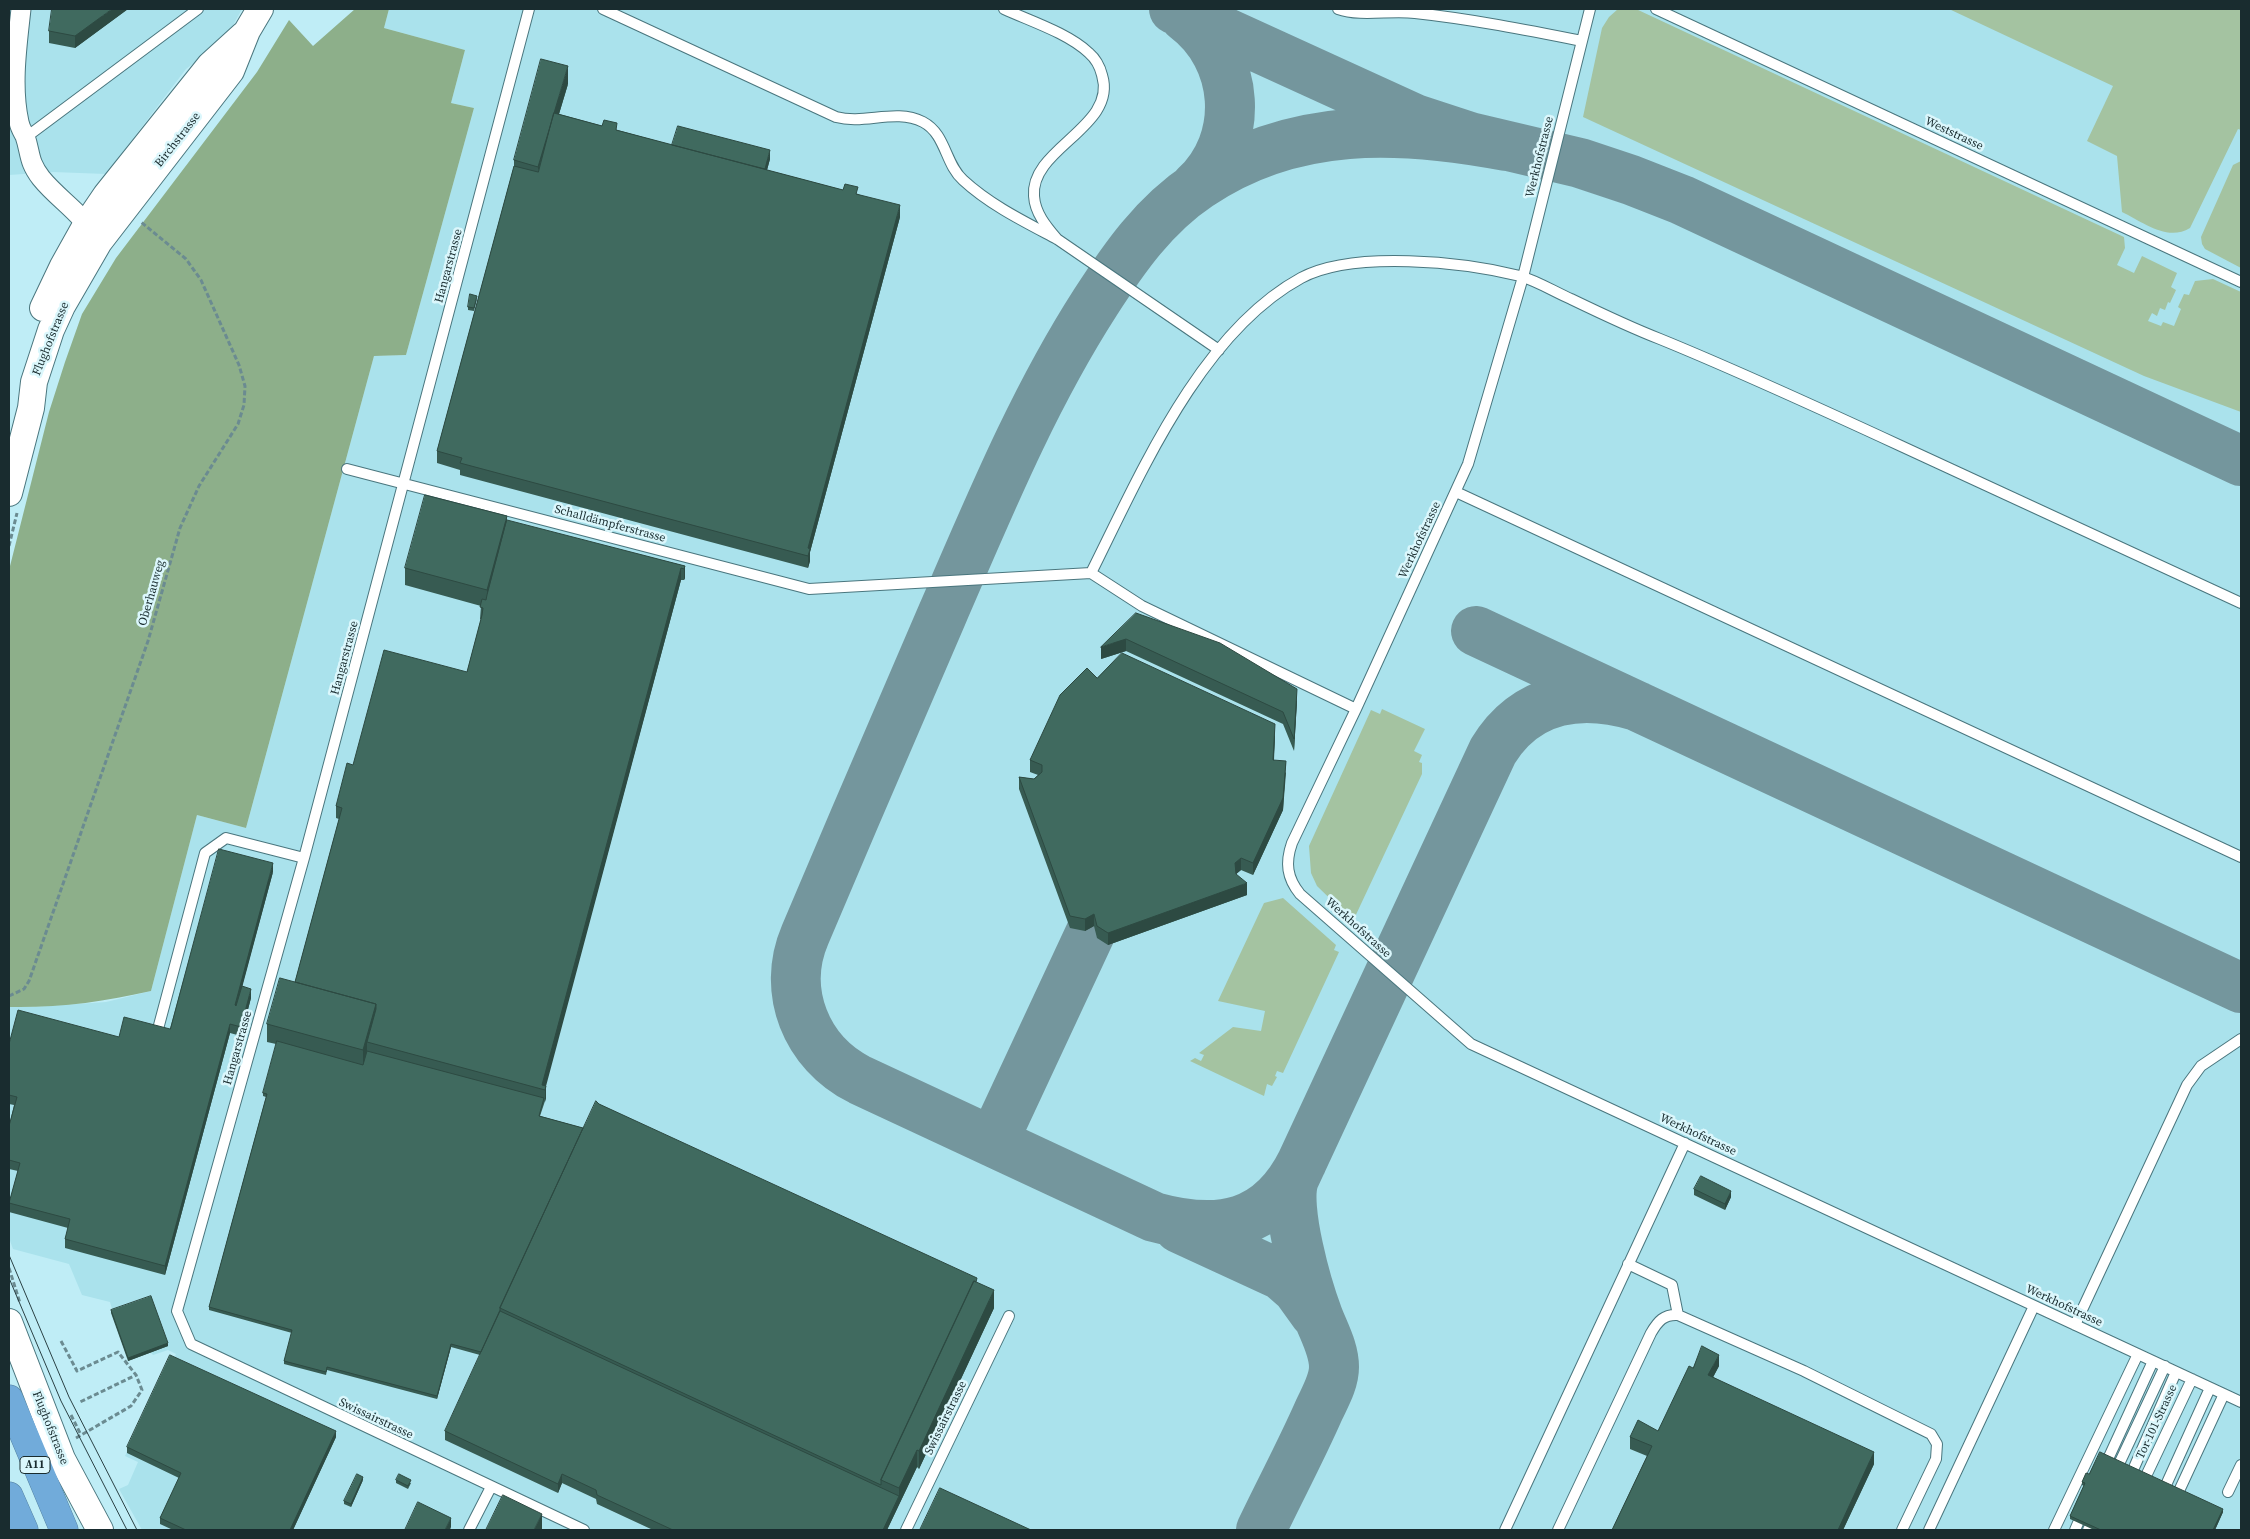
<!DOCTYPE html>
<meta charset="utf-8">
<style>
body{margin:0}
#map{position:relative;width:2250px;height:1539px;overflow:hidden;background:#bfedf6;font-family:"Source Serif 4",serif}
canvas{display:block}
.frame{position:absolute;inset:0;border:10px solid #192c2f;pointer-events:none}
</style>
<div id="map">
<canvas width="2250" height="1539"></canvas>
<div class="frame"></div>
</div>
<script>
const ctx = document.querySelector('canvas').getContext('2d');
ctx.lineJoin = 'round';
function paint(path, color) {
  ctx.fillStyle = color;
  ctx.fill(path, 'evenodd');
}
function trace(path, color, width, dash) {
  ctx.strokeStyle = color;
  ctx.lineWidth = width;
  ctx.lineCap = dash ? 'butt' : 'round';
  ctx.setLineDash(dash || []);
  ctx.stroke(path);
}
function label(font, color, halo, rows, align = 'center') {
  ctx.font = font + ' "Source Serif 4",serif';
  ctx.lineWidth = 5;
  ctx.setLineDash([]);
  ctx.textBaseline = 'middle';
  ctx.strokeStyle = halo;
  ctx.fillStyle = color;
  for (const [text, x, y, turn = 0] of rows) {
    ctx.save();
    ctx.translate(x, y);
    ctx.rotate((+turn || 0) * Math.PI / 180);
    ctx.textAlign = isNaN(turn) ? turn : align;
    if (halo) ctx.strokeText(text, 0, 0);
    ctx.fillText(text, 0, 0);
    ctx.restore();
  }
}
paint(new Path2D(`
 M 9,9 L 242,9 L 226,38 L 186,69 L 106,174 L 53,172 L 9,175 Z
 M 389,9 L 2241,9 L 2241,1530 L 142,1530 L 119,1489 L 128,1485 L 138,1462 L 125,1456 L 170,1361 L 172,1361 L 176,1354 L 168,1350 L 153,1355 L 113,1312 L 110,1302 L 82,1295 L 69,1264 L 13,1249 L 9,1238 L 9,1007 L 34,1007 L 106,1002 L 151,991 L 197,815 L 246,828 L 374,356 L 406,355 L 474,108 L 451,103 L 465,50 L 384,28 Z`), '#aae2ec');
paint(new Path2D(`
 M 1618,9 L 1636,9 L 2124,237 L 2125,248 L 2117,265 L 2134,273 L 2142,256 L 2177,273 L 2171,287 L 2176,290 L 2170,303 L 2168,302 L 2165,310 L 2160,308 L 2157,316 L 2152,313 L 2148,321 L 2161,326 L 2163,322 L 2174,326 L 2181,309 L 2178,307 L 2184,294 L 2189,295 L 2195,281 L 2213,279 L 2241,292 L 2241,412 L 2144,376 L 1583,117 L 1602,28 L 1609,17 Z
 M 1949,9 L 2241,9 L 2241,130 L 2238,129 L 2190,228 C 2167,242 2143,222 2122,212 L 2117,156 L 2087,141 L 2113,86 Z
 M 2241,161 L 2241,268 L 2205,249 L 2202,244 L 2201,237 L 2233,165 Z
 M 1382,709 L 1425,729 L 1414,751 L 1422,755 L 1419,762 L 1422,763 L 1422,774 L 1353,921 L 1317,886 L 1311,873 L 1309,846 L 1371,710 L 1380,714 Z
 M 1283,898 L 1336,945 L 1334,950 L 1339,952 L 1283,1073 L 1277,1071 L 1275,1076 L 1277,1077 L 1272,1086 L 1267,1084 L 1264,1096 L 1190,1061 L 1195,1058 L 1201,1061 L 1204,1055 L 1199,1053 L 1233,1027 L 1261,1031 L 1265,1011 L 1218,1001 L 1264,903 Z`), '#a4c3a1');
paint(new Path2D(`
 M 355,9 L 389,9 L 384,28 L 465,50 L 451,103 L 474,108 L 406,355 L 374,356 L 246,828 L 197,815 L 151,991 C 103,1002 58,1008 9,1007 L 9,570 L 49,412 L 65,362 L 82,314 L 116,258 L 257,72 L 289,20 L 313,46 Z`), '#8daf8a');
trace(new Path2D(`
 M 1174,9 L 1415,119 L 1470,137 L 1580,163 L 1631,180 L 1682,200 L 2241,461
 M 1185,17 C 1240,58 1246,140 1195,187
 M 1476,631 L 2241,988
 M 993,1142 L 1123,863
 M 1302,1162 C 1270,1226 1219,1235 1154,1217 L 860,1080 C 806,1053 781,991 805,935 C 850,828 896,722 942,615 C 988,509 1032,401 1095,303 C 1124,258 1154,215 1199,185 C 1293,121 1400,126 1506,146
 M 1179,1228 L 1281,1275 L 1297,1289 L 1315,1314
 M 1261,1530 C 1280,1490 1301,1451 1319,1410 C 1325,1397 1334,1382 1334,1367 C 1334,1349 1324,1332 1318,1316 C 1307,1287 1284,1207 1294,1179 L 1493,751 C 1526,697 1580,689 1637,706`), '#74969d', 50);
const service = new Path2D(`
 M 529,9 L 304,858 L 177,1311 L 191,1344 L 584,1530
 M 603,9 L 836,117 C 865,125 895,108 923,122 C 946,134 945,164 963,180 C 990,205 1025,222 1057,239 C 1046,226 1035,213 1034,196 C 1030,148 1118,127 1102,75 C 1100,67 1096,59 1089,53 C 1068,33 1030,21 1004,9
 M 1338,9 C 1361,17 1390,10 1415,13 C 1471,19 1527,30 1582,41
 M 1590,9 L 1523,277 L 1468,464 L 1356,709 L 1292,843 C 1285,863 1287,878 1300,894 L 1471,1044 L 2241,1402
 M 1656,9 L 2241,282
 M 25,138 L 198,9
 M 1057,239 L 1219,350
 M 347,469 L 809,589 L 1091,573 L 1142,606 L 1356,709
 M 1456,492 L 2241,857
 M 1091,573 C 1140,475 1200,333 1301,278 C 1353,250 1464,262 1520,276 C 1537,281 1555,292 1571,299 C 1600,313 1629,327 1660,339 C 1741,372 1821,409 1901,446 C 2014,498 2128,551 2241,603
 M 158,1029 L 205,853 L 226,838 L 304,858
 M 1628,1264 L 1672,1285 L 1678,1315
 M 2075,1325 L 2187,1085 L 2201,1066 L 2241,1039
 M 2108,1459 L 2153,1361
 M 2119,1464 L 2165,1366
 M 2133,1470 L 2176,1372
 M 2146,1476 L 2192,1379
 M 2166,1485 L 2210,1388
 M 2179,1491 L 2224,1394
 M 2228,1492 L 2241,1465
 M 469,1530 L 491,1487
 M 906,1530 L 1009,1316
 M 1505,1530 L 1685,1143
 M 1558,1530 L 1651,1333 C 1658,1321 1664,1314 1678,1315 L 1804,1371 L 1931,1434 L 1937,1444 L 1936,1459 L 1902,1530
 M 1929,1530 L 2034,1306
 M 2054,1530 L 2138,1354
 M 2075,1530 L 2078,1523
 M 2088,1530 L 2089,1528`);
const minor = new Path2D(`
 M 21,9 C 17,46 11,86 19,122 C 20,128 23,132 25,136 C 31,154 28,161 41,178 C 57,198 80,212 93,233`);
const secondary = new Path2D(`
 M 43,308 L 63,266 L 87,223 L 106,195 L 210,65 L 243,35
 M 9,493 L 31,408 L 34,382 L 51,330 L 62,306 L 99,242 L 231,71 L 247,31 L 260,9
 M 9,1322 L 62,1459 L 100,1530`);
const motorway = new Path2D(`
 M 9,1399 L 64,1530
 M 9,1496 L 24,1530`);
trace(service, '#4a767e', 12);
trace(minor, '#4a767e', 21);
trace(secondary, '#4a767e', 28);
trace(motorway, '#527f9e', 29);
trace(new Path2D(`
 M 9,546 L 17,513
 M 9,996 L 24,989 L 29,981 L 148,641 L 180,528 L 199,486 L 238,424 L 244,405 L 245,386 L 239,365 L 201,280 L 186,259 L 141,222
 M 9,1268 L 20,1303
 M 61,1341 L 77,1371 L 118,1352 L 136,1375 L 80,1402
 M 71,1415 L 81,1435
 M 76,1438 L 131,1406 L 142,1390 L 136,1375`), '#6b8b91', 3, [5, 2.5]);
trace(service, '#fff', 10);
trace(minor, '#fff', 19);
trace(secondary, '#fff', 26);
trace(motorway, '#71abda', 28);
trace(new Path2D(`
 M 9,1255 L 69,1397 L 137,1530
 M 9,1278 L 61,1401 L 127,1530`), '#2a4044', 1);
paint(new Path2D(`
 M 128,9 L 75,48 L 49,43 L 49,31 Z
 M 568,84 L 559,114 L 672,145 L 770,159 L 767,170 L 858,194 L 900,217 L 810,552 L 810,561 L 808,568 L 460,475 L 460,470 L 437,463 L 437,451 L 514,166 L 514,160 Z
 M 477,299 L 474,311 L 468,310 L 468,307 Z
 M 507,521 L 685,566 L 685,578 L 684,580 L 681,580 L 545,1086 L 546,1098 L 540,1116 L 583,1128 L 599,1104 L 977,1283 L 994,1308 L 919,1469 L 917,1467 L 887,1530 L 653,1530 L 597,1504 L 596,1499 L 562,1483 L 558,1493 L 445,1440 L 445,1431 L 480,1355 L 451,1347 L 437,1399 L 327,1370 L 326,1375 L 284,1364 L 284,1361 L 292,1333 L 209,1310 L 209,1307 L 266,1097 L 263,1096 L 263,1093 L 276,1044 L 267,1042 L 267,1024 L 295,982 L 339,819 L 336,818 L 336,806 L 353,765 L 467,672 L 481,619 L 480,619 L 481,606 L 405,585 L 405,568 Z
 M 1136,613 L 1297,701 L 1294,751 L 1283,724 L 1126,651 L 1101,659 Z
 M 1097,678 L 1275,736 L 1274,760 L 1286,773 L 1283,810 L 1253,875 L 1241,870 L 1236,874 L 1247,895 L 1108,945 L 1097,938 L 1094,926 L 1085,931 L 1070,928 L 1019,789 L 1019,777 L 1034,779 L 1038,775 L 1030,772 L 1030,760 Z
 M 273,872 L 242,986 L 251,998 L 241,1036 L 230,1033 L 165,1275 L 65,1248 L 65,1239 L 68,1228 L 9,1212 L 9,1203 L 18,1171 L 9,1169 L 9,1126 L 14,1105 L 9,1104 L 9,1044 L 119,1037 L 170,1029 Z
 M 1694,1189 L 1731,1197 L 1725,1210 L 1694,1195 Z
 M 111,1310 L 168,1346 L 128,1361 L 111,1313 Z
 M 1719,1366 L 1713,1377 L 1874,1464 L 1843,1530 L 1612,1530 L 1647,1456 L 1630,1449 L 1630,1437 L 1658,1431 L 1693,1368 Z
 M 336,1437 L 293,1530 L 173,1530 L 160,1524 L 160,1518 L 179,1478 L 127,1453 L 127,1447 Z
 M 2089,1474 L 2223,1512 L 2215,1530 L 2094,1530 L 2070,1519 L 2070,1516 L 2084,1486 L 2082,1485 L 2082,1482 Z
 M 363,1480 L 351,1507 L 344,1504 L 344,1501 Z
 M 396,1480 L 411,1483 L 408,1489 L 396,1483 Z`), '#375b52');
paint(new Path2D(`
 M 112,9 L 128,9 L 75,48 L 75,36 Z
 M 568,66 L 568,84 L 538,184 L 538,167 Z
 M 770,150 L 770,159 L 764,181 L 764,172 Z
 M 900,205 L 900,217 L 810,552 L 810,561 L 808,568 L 808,548 Z
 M 507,516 L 507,533 L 487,607 L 487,590 Z
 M 685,566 L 685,578 L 684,580 L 684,569 Z
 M 681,568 L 681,580 L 545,1090 L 542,1085 Z
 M 1126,639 L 1126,651 L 1101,659 L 1101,647 Z
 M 1297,689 L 1297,701 L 1294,751 L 1294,739 Z
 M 1275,724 L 1275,736 L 1273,772 L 1273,760 Z
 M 1286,761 L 1283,810 L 1253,875 L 1253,863 Z
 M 1241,858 L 1241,870 L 1235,875 L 1235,863 Z
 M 273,863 L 273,872 L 235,1014 L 235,1005 Z
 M 1247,883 L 1247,895 L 1108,945 L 1108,933 Z
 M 1094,914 L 1094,926 L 1085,931 L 1085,919 Z
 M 251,989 L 251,998 L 241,1036 L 241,1027 Z
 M 376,1004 L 376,1021 L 367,1042 L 367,1053 L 363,1068 L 363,1050 Z
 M 230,1024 L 230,1033 L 165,1275 L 165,1266 Z
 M 546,1086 L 546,1098 L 545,1102 L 545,1090 Z
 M 1731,1191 L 1731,1197 L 1725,1210 L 1725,1204 Z
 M 994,1290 L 994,1308 L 919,1469 L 919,1451 Z
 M 168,1343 L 168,1346 L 128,1361 L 128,1358 Z
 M 451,1344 L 451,1347 L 437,1399 L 437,1396 Z
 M 1719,1355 L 1719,1366 L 1708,1387 L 1708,1375 Z
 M 336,1431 L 336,1437 L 293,1530 L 290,1530 Z
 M 917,1450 L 917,1467 L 887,1530 L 883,1530 L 899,1497 L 899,1488 Z
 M 1874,1452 L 1874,1464 L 1843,1530 L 1838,1530 Z
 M 562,1474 L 562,1483 L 558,1493 L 558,1484 Z
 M 363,1477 L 363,1480 L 351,1507 L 351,1504 Z
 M 2223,1509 L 2223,1512 L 2215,1530 L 2213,1530 Z
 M 542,1514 L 542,1530 L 534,1530 Z
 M 451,1518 L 451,1527 L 450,1530 L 445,1530 Z`), '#2d4a42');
const building = new Path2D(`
 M 52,9 L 112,9 L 75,36 L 49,31 Z
 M 541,59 L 568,66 L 538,167 L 514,160 Z
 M 554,113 L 602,126 L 604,120 L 617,123 L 616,130 L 843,190 L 845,184 L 858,187 L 856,194 L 900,205 L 808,548 L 810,549 L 808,556 L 460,463 L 462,458 L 437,451 L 514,166 L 538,172 Z
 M 678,126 L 770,150 L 765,169 L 672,145 Z
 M 470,294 L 477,296 L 474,308 L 468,307 Z
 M 425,495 L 507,516 L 487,590 L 405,568 Z
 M 507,520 L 685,566 L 684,569 L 681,568 L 542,1085 L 546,1086 L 545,1090 L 367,1042 L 376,1009 L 376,1004 L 295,982 L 342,808 L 336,806 L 347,763 L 353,765 L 384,650 L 467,672 L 482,615 L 483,608 L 480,607 L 482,599 L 486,600 L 487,595 Z
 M 1136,613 L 1220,643 L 1297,689 L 1294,739 L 1283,712 L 1126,639 L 1101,647 Z
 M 1122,653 L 1275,724 L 1273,760 L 1286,761 L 1283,798 L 1253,863 L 1241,858 L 1235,863 L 1236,874 L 1247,883 L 1108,933 L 1097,926 L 1094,914 L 1085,919 L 1070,916 L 1019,777 L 1034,779 L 1042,772 L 1042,765 L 1030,760 L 1060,695 L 1087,668 L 1097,678 Z
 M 219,849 L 273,863 L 235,1005 L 236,1006 L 242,986 L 251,989 L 241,1027 L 230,1024 L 165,1266 L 65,1239 L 70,1219 L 9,1203 L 20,1163 L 9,1160 L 9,1126 L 17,1097 L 9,1095 L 9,1044 L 18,1010 L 119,1037 L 124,1017 L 170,1029 Z
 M 280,978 L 376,1004 L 363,1050 L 267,1024 Z
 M 277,1041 L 363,1065 L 367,1051 L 544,1098 L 539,1116 L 583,1128 L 500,1308 L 500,1311 L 481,1352 L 451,1344 L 437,1396 L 327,1367 L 326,1372 L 284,1361 L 292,1330 L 209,1307 L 267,1094 L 263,1093 Z
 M 596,1101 L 599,1104 L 977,1278 L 976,1282 L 974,1281 L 881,1480 L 881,1485 L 500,1308 Z
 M 1701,1176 L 1731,1191 L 1725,1204 L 1694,1189 Z
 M 974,1281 L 994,1290 L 919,1451 L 917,1450 L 899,1488 L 881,1480 Z
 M 151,1296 L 168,1343 L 128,1358 L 111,1310 Z
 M 500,1311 L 899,1496 L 883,1530 L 673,1530 L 597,1495 L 596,1490 L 562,1474 L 558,1484 L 445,1431 Z
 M 1702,1346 L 1719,1355 L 1708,1375 L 1874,1452 L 1838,1530 L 1612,1530 L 1652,1446 L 1630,1437 L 1638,1420 L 1658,1431 L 1689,1366 L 1693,1368 Z
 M 170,1355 L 336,1431 L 290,1530 L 186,1530 L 160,1518 L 181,1473 L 127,1447 Z
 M 2100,1452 L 2223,1509 L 2213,1530 L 2101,1530 L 2070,1516 L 2085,1483 L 2082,1482 L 2086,1473 L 2089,1474 Z
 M 357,1474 L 363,1477 L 351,1504 L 344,1501 Z
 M 399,1474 L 411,1480 L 408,1486 L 396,1480 Z
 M 940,1488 L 1031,1530 L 920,1530 Z
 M 503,1495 L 542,1514 L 534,1530 L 486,1530 Z
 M 418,1502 L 451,1518 L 445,1530 L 405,1530 Z`);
paint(building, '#406a5f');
trace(building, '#2d4a42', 1);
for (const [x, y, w] of [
 [35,1465,30]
]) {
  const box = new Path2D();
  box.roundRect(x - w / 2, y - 8.5, w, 17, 4);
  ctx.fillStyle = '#dbf7fc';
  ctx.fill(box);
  trace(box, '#192c2f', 1);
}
label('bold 11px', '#192c2f', null, [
 ["A11",35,1465]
]);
label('12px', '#192c2f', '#dbf7fc', [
 ["Weststrasse",1954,134,25],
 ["Birchstrasse",178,140,-52],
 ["Werkhofstrasse",1540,157,-76],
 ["Hangarstrasse",449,266,-75],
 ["Flughofstrasse",51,339,-68],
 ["Schalldämpferstrasse",610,524,15],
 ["Werkhofstrasse",1420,540,-65],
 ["Oberhauweg",152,593,-74],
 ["Hangarstrasse",345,658,-75],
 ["Werkhofstrasse",1358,928,42],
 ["Hangarstrasse",238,1048,-74],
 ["Werkhofstrasse",1698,1135,25],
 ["Werkhofstrasse",2064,1306,25],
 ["Swissairstrasse",946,1418,-64],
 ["Swissairstrasse",376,1419,25],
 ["Tor-101-Strasse",2157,1422,-65],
 ["Flughofstrasse",50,1428,68]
]);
</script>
